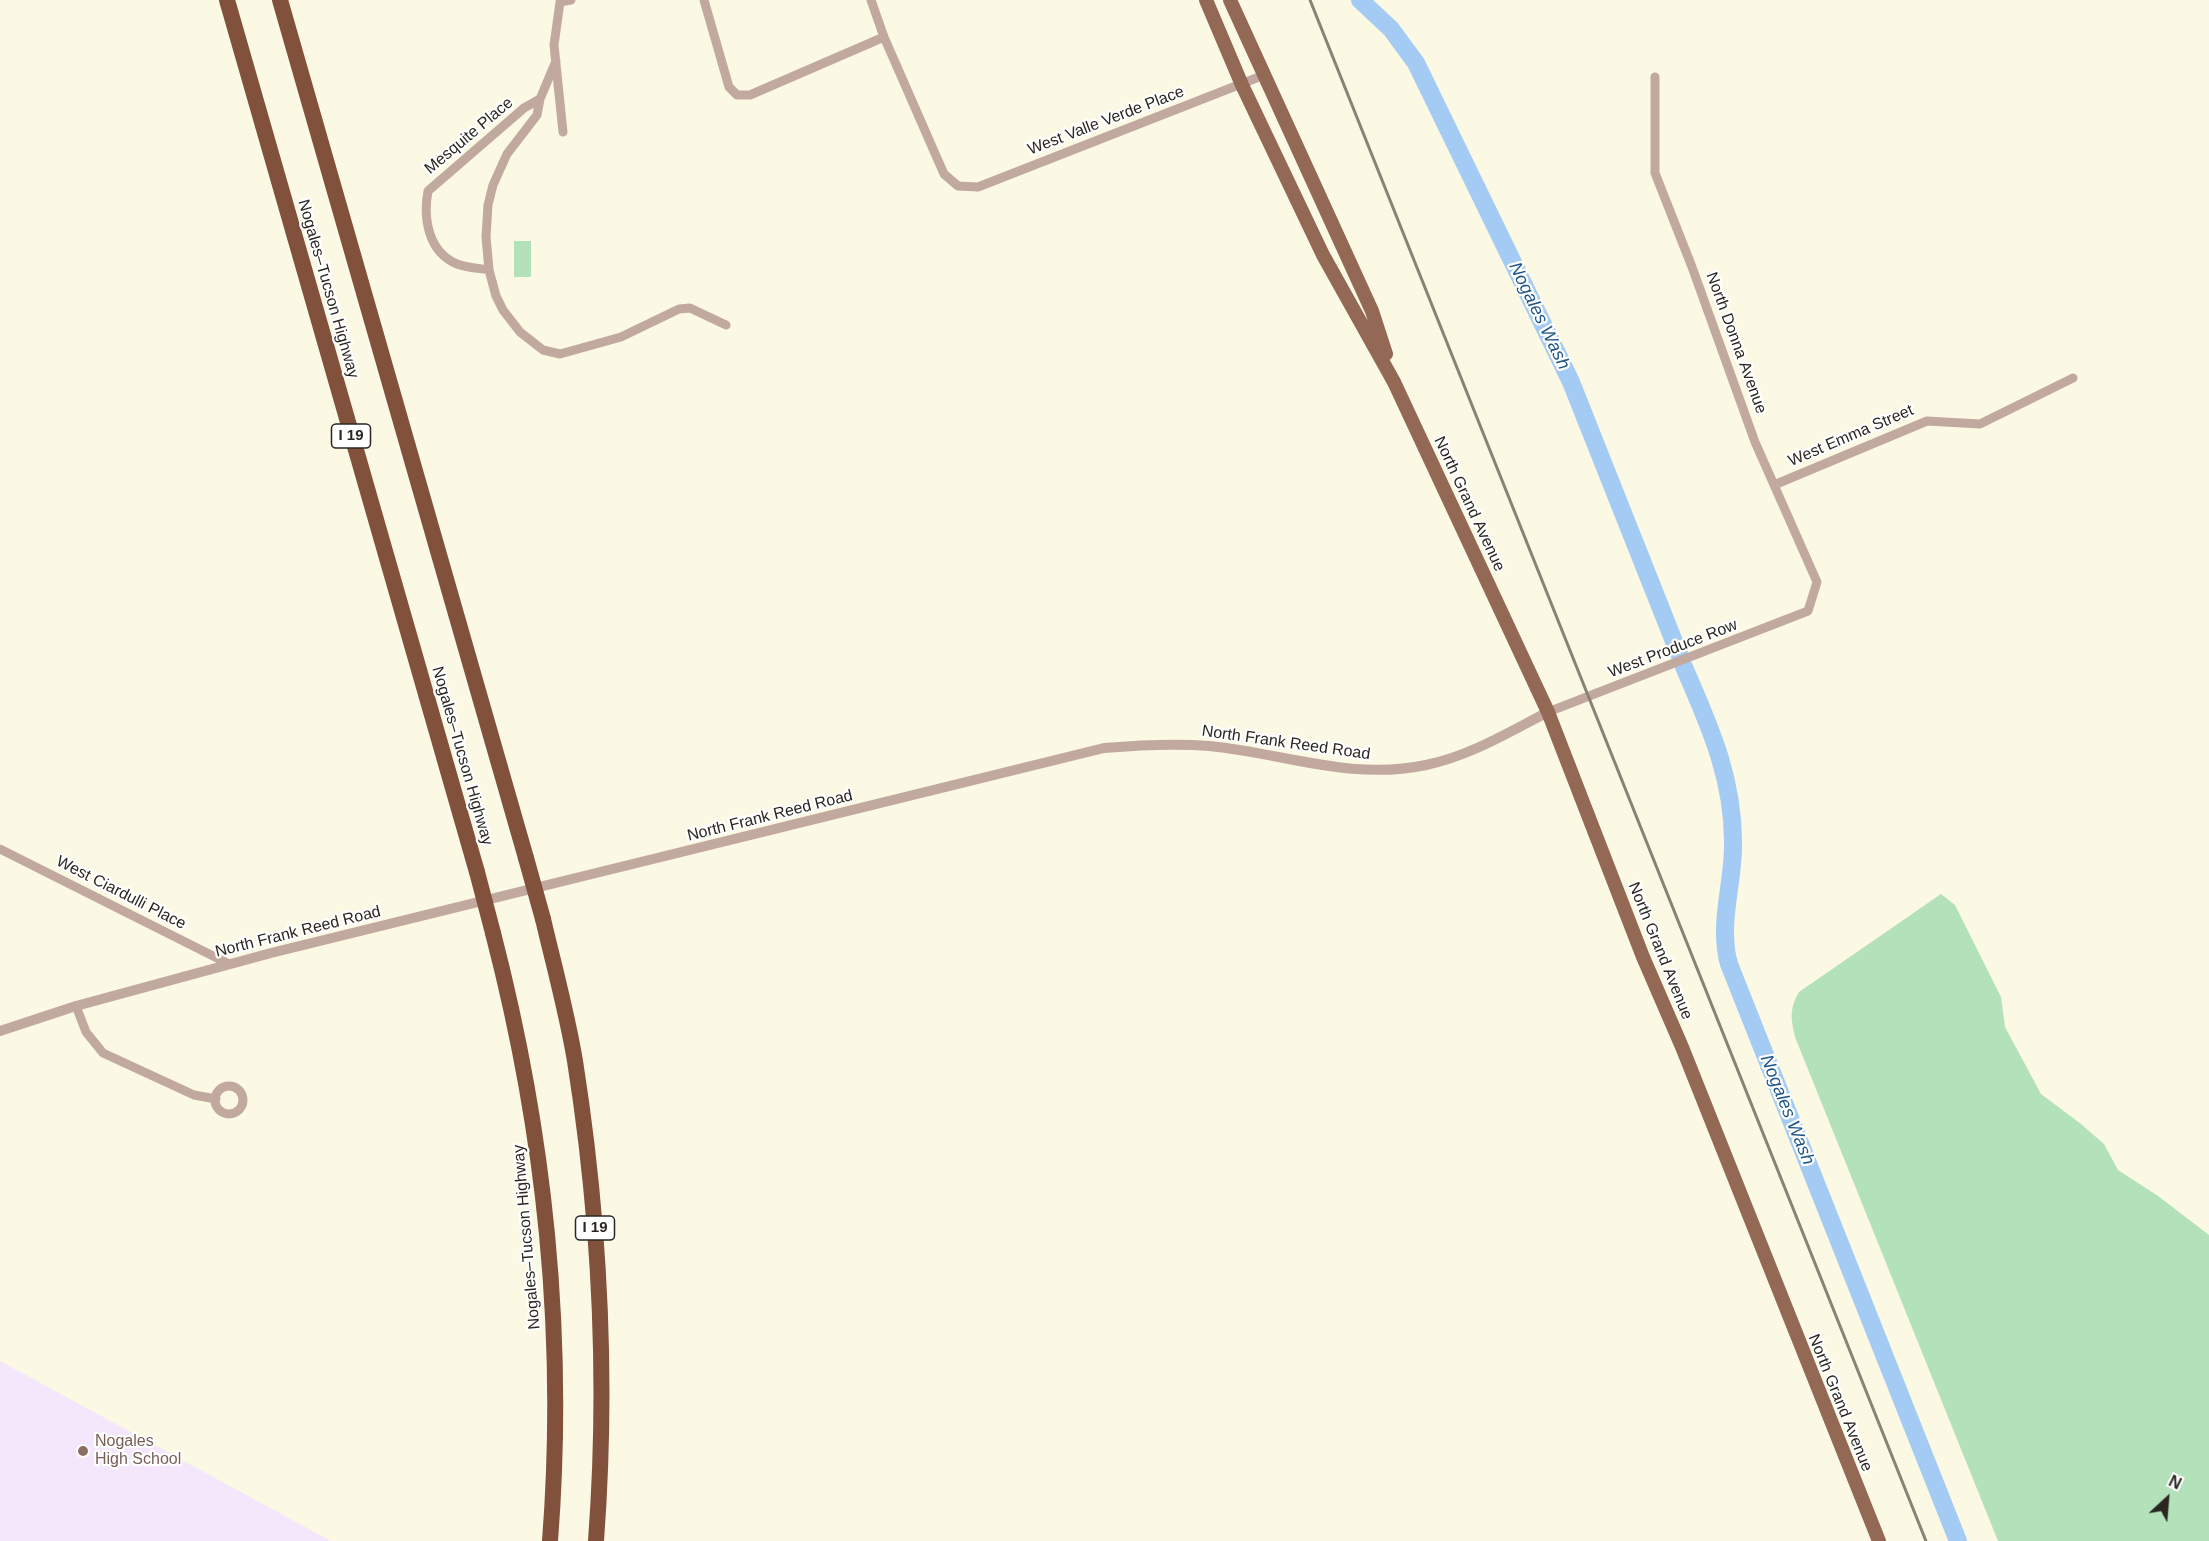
<!DOCTYPE html>
<meta charset="utf-8">
<style>
body{margin:0}
#map{position:relative;width:2209px;height:1541px;overflow:hidden;background:#fbf8e3;font-family:Arial,sans-serif}
canvas{display:block}
.north{position:absolute;left:2137px;top:1469px;width:60px;height:60px;-webkit-text-stroke:4px #fff;paint-order:stroke;rotate:26deg;font-size:16px;font-weight:700;line-height:24px;text-align:center;color:#292720}
.north::after{content:'';display:block;margin:auto;width:21px;height:27px;background:#292720;clip-path:polygon(50% 0,100% 100%,50% 72%,0 100%)}
</style>
<div id="map">
<canvas width="2209" height="1541"></canvas>
<div class="north">N</div>
</div>
<script>
const ctx = document.querySelector('canvas').getContext('2d');
ctx.lineJoin = 'round';
function paint(path, color) {
  ctx.fillStyle = color;
  ctx.fill(path, 'evenodd');
}
function trace(path, color, width, dash) {
  ctx.strokeStyle = color;
  ctx.lineWidth = width;
  ctx.lineCap = dash ? 'butt' : 'round';
  ctx.setLineDash(dash || []);
  ctx.stroke(path);
}
function label(font, color, halo, rows, align = 'center') {
  ctx.font = font + ' Arial,sans-serif';
  ctx.lineWidth = 4.5;
  ctx.setLineDash([]);
  ctx.textBaseline = 'middle';
  ctx.strokeStyle = halo;
  ctx.fillStyle = color;
  for (const [text, x, y, turn = 0] of rows) {
    ctx.save();
    ctx.translate(x, y);
    ctx.rotate((+turn || 0) * Math.PI / 180);
    ctx.textAlign = isNaN(turn) ? turn : align;
    if (halo) ctx.strokeText(text, 0, 0);
    ctx.fillText(text, 0, 0);
    ctx.restore();
  }
}
paint(new Path2D(`
 M 0,1361 L 331,1541 L 0,1541 Z`), '#f5e7fb');
paint(new Path2D(`
 M 514,241 L 531,241 L 531,277 L 514,277 Z
 M 1941,894 L 1955,905 L 2001,997 L 2005,1027 L 2041,1094 L 2081,1124 L 2104,1144 L 2118,1170 L 2158,1196 L 2209,1235 L 2209,1541 L 1998,1541 L 1795,1037 C 1791,1018 1789,1010 1799,992 Z`), '#b3e1ba');
trace(new Path2D(`
 M 1360,0 L 1391,29 L 1416,63 L 1571,382 L 1679,654
 M 1684,667 C 1710,727 1734,779 1733,846 C 1733,885 1718,925 1729,964 L 1958,1541`), '#a3cbf4', 18);
trace(new Path2D(`
 M 704,0 L 729,87 L 737,95 L 750,95 L 884,37
 M 871,0 L 884,37 L 944,174 L 958,186 L 978,187 L 1264,75
 M 540,99 L 537,115 L 507,154 L 493,185 L 488,205 L 486,237 L 489,270 L 496,296 L 503,310 L 520,332 L 543,350 L 560,354 L 621,337 L 679,309 L 690,308 L 726,325
 M 563,132 L 554,45 L 560,2 L 571,0
 M 489,270 C 479,268 467,268 457,264 C 428,252 423,218 428,191 L 524,108 L 540,99 L 556,61
 M 1774,485 L 1927,421 L 1980,424 L 2073,378
 M 1548,712 L 1808,611 L 1817,582 L 1755,442 L 1692,267 L 1655,173 L 1655,77
 M 0,849 L 229,964
 M 76,1006 L 86,1032 L 103,1053 L 194,1095 L 216,1099
 M215 1100a14 14 0 1 1 28 0a14 14 0 1 1-28 0Z`), '#c2a99f', 9);
trace(new Path2D(`
 M 0,1031 L 76,1006 L 271,953 L 1104,748 C 1139,745 1174,743 1209,746 C 1284,753 1349,781 1426,765 C 1470,756 1509,732 1548,712`), '#c2a99f', 10);
trace(new Path2D(`
 M 1206,0 L 1242,85 L 1323,255 L 1394,382 L 1548,712 L 1643,957 L 1682,1047 L 1879,1541
 M 1230,0 L 1372,311 L 1386,354`), '#936956', 14);
trace(new Path2D(`
 M 227,0 L 477,872
 M 280,0 L 526,858
 M 543,919 C 554,966 567,1013 575,1061 C 600,1220 608,1380 596,1541
 M 493,933 C 545,1134 566,1333 550,1541`), '#81513c', 16);
trace(new Path2D(`
 M 1310,0 L 1926,1541`), '#878477', 3);
trace(new Path2D(`
 M 526,858 L 543,919
 M 477,872 L 493,933`), '#81513c', 16);
for (const [x, y, r, color] of [
 [83,1451,6,"#8d6e63"]
]) {
  const dot = new Path2D();
  dot.arc(x, y, r, 0, 2 * Math.PI);
  ctx.fillStyle = color;
  ctx.fill(dot);
  trace(dot, '#fff', 2);
}
for (const [x, y, w] of [
 [351,436,39],
 [595,1228,39]
]) {
  const box = new Path2D();
  box.roundRect(x - w / 2, y - 12, w, 24, 4.5);
  ctx.fillStyle = '#fff';
  ctx.fill(box);
  trace(box, '#292720', 1.5);
}
label('bold 15px', '#292720', null, [
 ["I 19",351,436],
 ["I 19",595,1228]
]);
label('16px', '#292720', '#fff', [
 ["West Valle Verde Place",1106,121,-21],
 ["Mesquite Place",469,136,-40],
 ["Nogales–Tucson Highway",328,289,74],
 ["North Donna Avenue",1736,343,70],
 ["West Emma Street",1851,436,-23],
 ["North Grand Avenue",1469,504,65],
 ["West Produce Row",1673,649,-21],
 ["North Frank Reed Road",1286,743,8],
 ["Nogales–Tucson Highway",462,756,74],
 ["North Frank Reed Road",770,816,-14],
 ["West Ciardulli Place",121,893,27],
 ["North Frank Reed Road",298,932,-14],
 ["North Grand Avenue",1660,951,68],
 ["Nogales–Tucson Highway",527,1237,-95],
 ["North Grand Avenue",1840,1403,68]
]);
label('16px', '#785e54', '#fff', [
 ["Nogales",95,1442],
 ["High School",95,1460]
], 'left');
label('italic 18px', '#1d5588', '#fff', [
 ["Nogales Wash",1539,316,64],
 ["Nogales Wash",1787,1110,68]
]);
</script>
